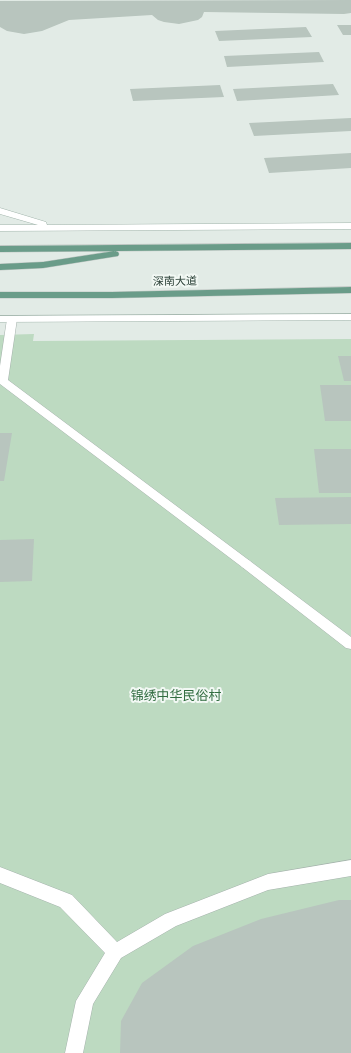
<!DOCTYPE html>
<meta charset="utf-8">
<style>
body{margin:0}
canvas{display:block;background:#e2ebe6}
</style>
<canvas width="351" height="1053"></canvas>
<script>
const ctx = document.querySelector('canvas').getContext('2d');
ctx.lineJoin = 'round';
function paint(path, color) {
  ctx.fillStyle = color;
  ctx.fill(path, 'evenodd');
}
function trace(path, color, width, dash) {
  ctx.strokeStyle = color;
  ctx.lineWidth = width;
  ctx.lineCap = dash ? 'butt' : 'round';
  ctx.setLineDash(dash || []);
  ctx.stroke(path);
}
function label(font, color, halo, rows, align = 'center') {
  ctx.font = font + ' "Varela Round","Noto Sans SC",sans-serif';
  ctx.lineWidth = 4;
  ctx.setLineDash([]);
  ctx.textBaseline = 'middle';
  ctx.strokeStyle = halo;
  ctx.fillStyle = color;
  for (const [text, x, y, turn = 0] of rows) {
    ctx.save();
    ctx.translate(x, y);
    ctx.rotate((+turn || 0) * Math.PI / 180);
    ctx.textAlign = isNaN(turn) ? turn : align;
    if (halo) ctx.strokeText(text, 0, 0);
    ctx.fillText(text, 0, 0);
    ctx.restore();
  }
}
paint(new Path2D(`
 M 34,334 L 33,341 L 351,339 L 351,1053 L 0,1053 L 0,335 Z`), '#bddac1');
paint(new Path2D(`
 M 351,0 L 351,13 L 344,14 L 204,12 L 202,17 L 198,20 L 179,24 L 164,22 L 158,20 L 152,15 L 69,20 L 42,31 L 24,34 L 7,31 L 0,27 L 0,1 Z
 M 337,25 L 351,25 L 351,35 L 343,35 Z
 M 306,27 L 312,37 L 219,41 L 215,31 Z
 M 319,52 L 324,62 L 227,67 L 224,56 Z
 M 333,84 L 339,95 L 237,101 L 233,89 Z
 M 220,85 L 224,97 L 133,101 L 130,89 Z
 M 351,118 L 351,131 L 254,136 L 249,123 Z
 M 351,153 L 351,168 L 269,173 L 264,158 Z
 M 338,356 L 351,356 L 351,381 L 344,381 Z
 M 320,385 L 351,385 L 351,421 L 325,421 Z
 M 0,433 L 12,433 L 4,481 L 0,481 Z
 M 314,449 L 351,449 L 351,493 L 319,493 Z
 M 351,497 L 351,524 L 279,525 L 275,498 Z
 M 34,539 L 32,581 L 0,582 L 0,540 Z
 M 339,900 L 351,900 L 351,1053 L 120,1053 L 121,1021 L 142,983 L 193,946 L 261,919 Z`), '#b8c5be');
const service = new Path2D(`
 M 12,316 L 17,319 L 8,380 L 250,561 L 252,564 L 250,567 L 246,569 L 242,567 L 0,384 L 0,366 L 7,319 Z`);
const pedestrian = new Path2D(`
 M 246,559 L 250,561 L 351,637 L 351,649 L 346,648 L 242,567 L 240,564 L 242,561 Z
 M 351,860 L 351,876 L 268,890 L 176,926 L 121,958 L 93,1004 L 83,1053 L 65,1053 L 76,1001 L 105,953 L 60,907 L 0,883 L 0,867 L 72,895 L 117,942 L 165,914 L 268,874 Z`);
const secondary = new Path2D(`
 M 0,208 L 46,222 L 47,225 L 351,223 L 351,229 L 0,231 L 0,225 L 38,225 L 0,214 Z
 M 351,314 L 351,320 L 0,322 L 0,316 Z`);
const primary = new Path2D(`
 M 351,243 L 351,249 L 0,252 L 0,246 Z
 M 115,251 L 118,252 L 119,254 L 118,256 L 43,268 L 0,270 L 0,264 L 43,262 Z
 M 351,287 L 351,293 L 112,298 L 0,298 L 0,292 L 112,292 Z`);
trace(service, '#a5b2ac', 1);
trace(pedestrian, '#a5b2ac', 1);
trace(secondary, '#a2b5ac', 1);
trace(primary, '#c2c8c5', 1);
paint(service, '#fff');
paint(pedestrian, '#fff');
paint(secondary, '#fff');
paint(primary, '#6a9c89');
label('11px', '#243a31', '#f2f8f4', [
 ["深南大道",175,282,-1]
]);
label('13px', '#326d41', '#f2f8f4', [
 ["锦绣中华民俗村",176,697]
]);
</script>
